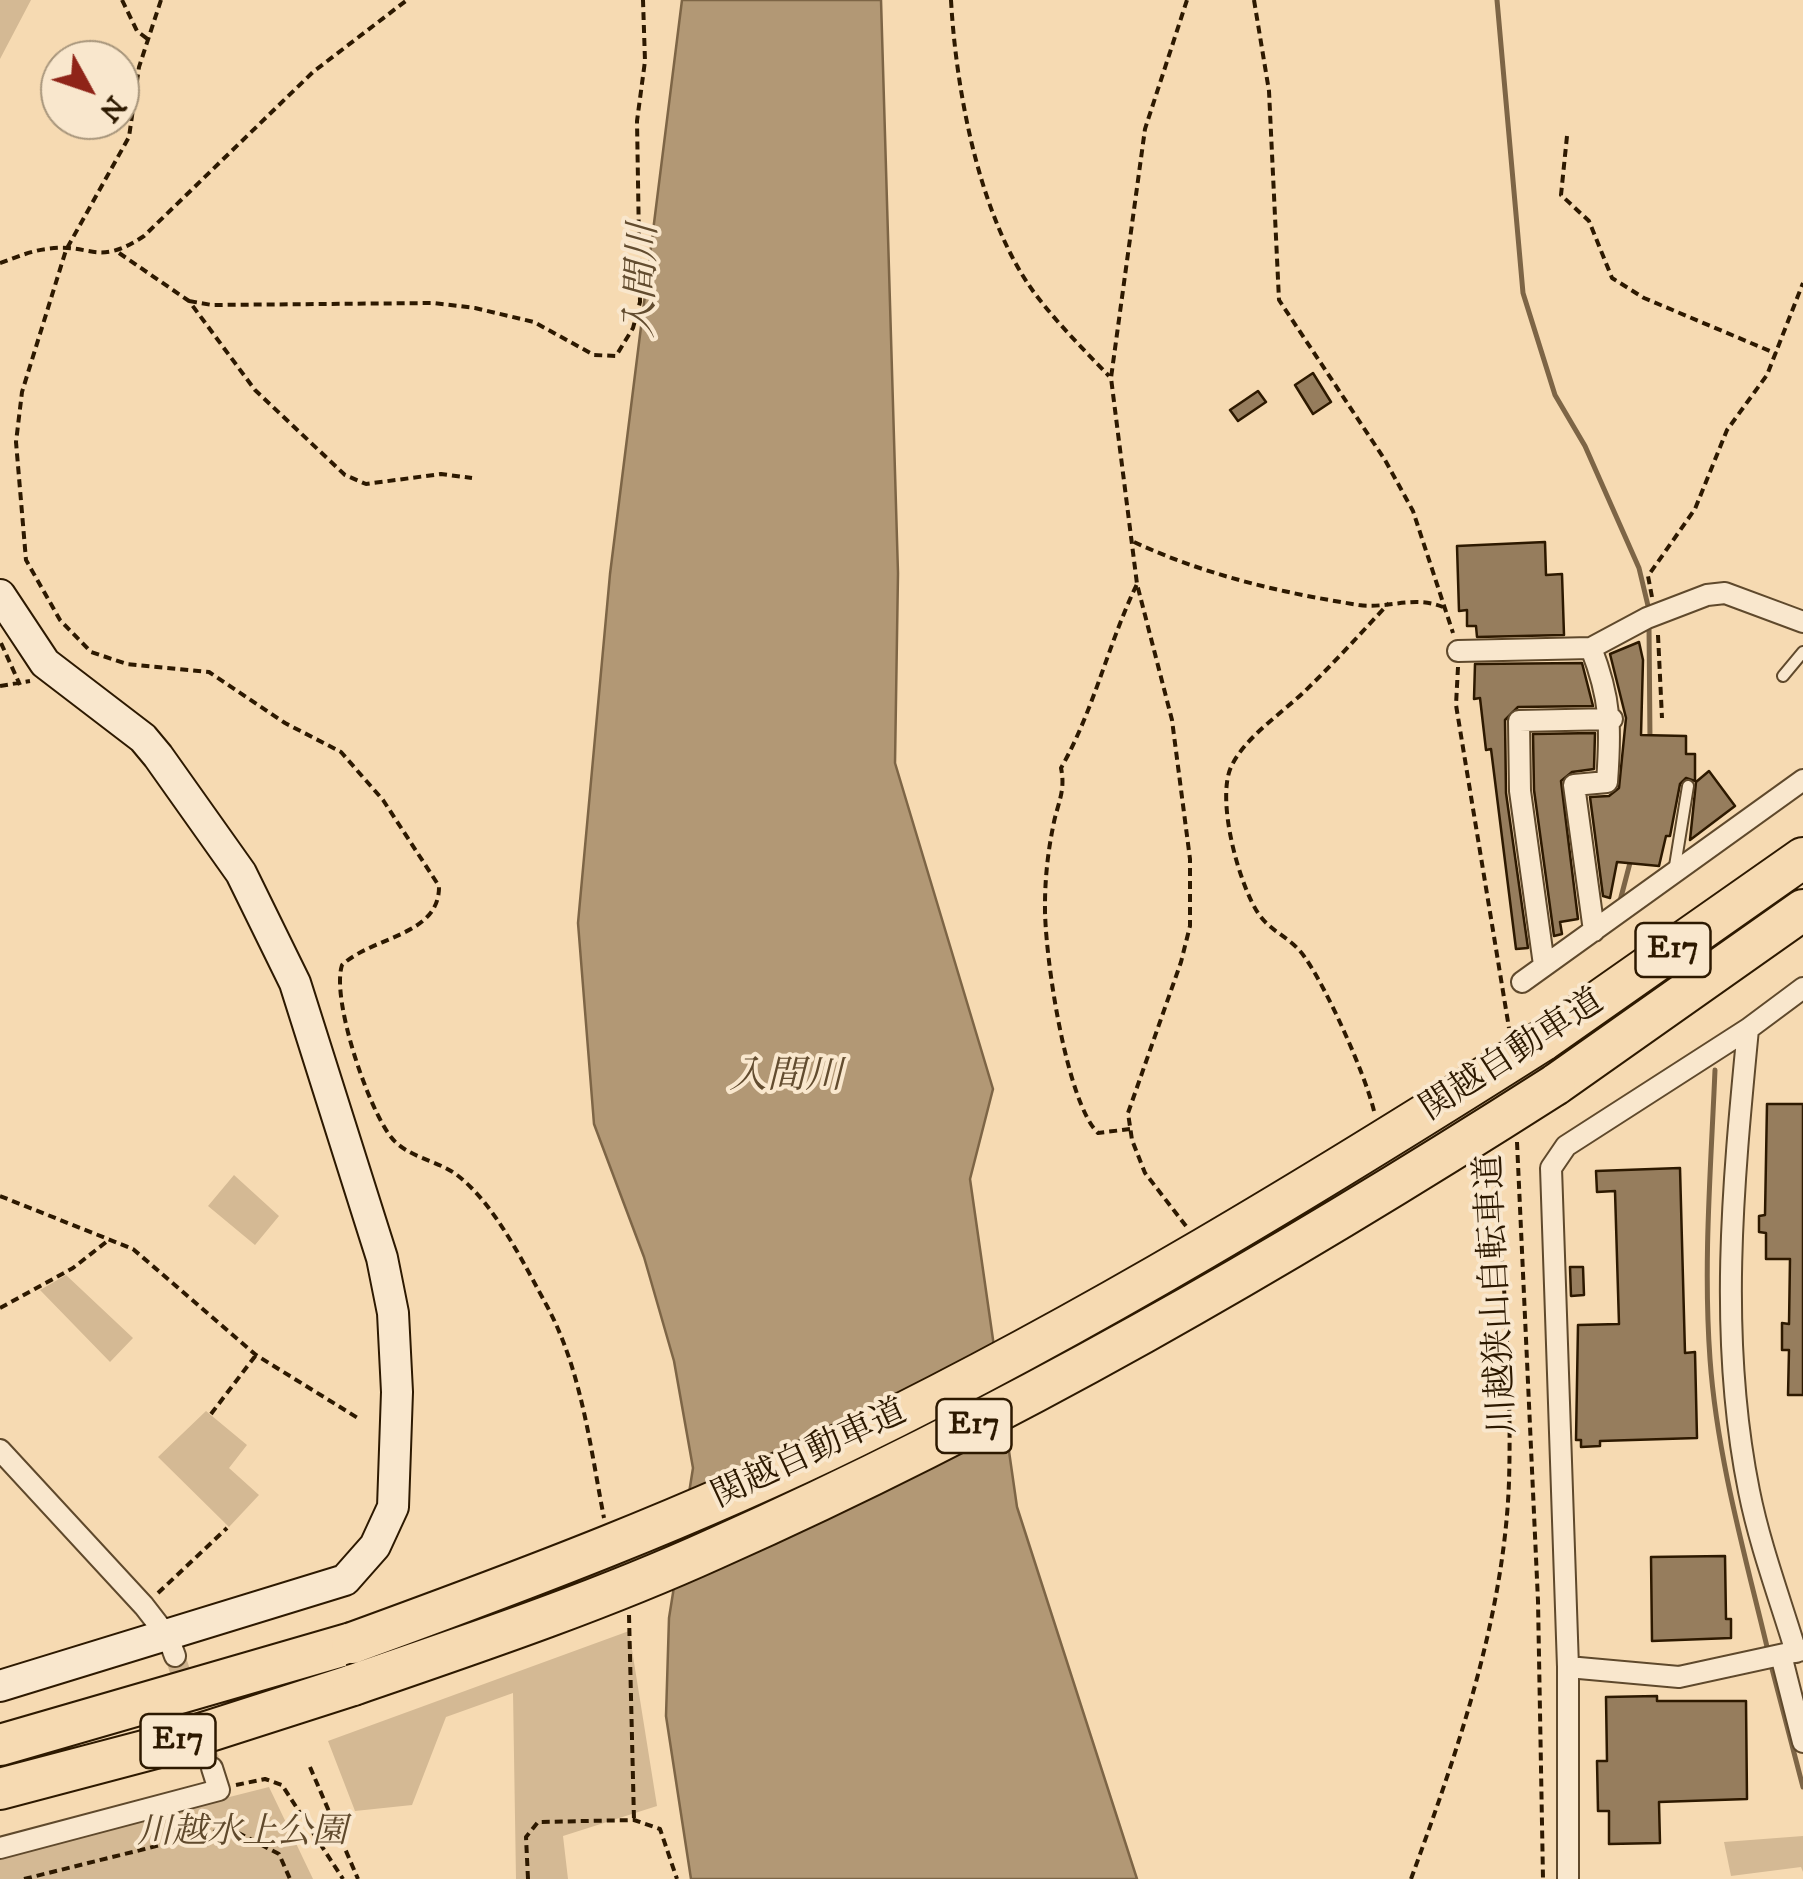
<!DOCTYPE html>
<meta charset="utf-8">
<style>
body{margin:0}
#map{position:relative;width:1803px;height:1879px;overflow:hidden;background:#f6dab2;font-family:"IM FELL DW Pica",serif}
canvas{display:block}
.north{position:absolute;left:40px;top:40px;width:100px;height:100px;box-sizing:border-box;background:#f9e7cd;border:2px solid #a7957b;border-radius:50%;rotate:130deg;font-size:28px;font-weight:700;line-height:40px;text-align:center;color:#2d1900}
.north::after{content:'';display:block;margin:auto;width:35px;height:45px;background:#8f2418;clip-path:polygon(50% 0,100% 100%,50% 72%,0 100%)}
</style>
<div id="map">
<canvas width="1803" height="1879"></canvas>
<div class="north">N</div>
</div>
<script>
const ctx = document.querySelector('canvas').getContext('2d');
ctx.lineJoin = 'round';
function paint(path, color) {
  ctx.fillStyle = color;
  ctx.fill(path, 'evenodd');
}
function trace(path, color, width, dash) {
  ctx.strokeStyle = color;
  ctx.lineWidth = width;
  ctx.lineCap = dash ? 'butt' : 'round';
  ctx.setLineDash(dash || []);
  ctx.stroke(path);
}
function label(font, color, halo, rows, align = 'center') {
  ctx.font = font + ' "IM FELL DW Pica","Noto Serif JP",serif';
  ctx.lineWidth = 8;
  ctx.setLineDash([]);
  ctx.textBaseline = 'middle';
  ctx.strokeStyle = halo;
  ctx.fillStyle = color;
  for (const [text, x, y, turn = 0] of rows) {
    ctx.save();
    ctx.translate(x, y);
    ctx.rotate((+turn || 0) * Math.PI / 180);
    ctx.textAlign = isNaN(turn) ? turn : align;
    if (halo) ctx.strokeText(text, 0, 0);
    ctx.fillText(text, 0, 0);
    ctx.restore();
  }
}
paint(new Path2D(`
 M 0,0 L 31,0 L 0,59 Z
 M 234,1175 L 279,1216 L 255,1245 L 208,1206 Z
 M 66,1275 L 133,1338 L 110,1362 L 40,1290 Z
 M 206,1411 L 247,1445 L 229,1468 L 259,1495 L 229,1527 L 158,1457 Z
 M 629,1631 L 657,1806 L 563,1836 L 568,1879 L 516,1879 L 513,1693 L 446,1717 L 412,1805 L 355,1811 L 328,1741 Z
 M 269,1787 L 313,1879 L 0,1879 L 0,1855 Z
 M 1803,1836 L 1803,1872 L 1801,1867 L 1731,1876 L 1724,1842 Z`), '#d4b994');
const water = new Path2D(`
 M 682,0 L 881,0 L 898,573 L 895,763 L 993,1089 L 970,1179 L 1017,1507 L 1137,1879 L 691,1879 L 666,1716 L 669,1618 L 693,1468 L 674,1361 L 644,1257 L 594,1124 L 578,923 L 610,574 Z`);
paint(water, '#b29875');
trace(water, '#7d6546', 2.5);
trace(new Path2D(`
 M 1497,0 L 1523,293 L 1555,395 L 1585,446 L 1639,568 L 1649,610
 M 1649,626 L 1650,740
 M 1620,901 L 1631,859
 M 1715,1070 C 1711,1166 1703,1263 1710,1359 C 1717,1457 1745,1555 1768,1651
 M 1770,1661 L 1803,1787`), '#7d6546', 5);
const building = new Path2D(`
 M 1313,373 L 1331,402 L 1313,414 L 1295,385 Z
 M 1258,391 L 1266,402 L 1238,421 L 1230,410 Z
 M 1545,542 L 1546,575 L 1562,574 L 1564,635 L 1477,637 L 1476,626 L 1467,626 L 1467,610 L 1459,611 L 1457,546 Z
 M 1639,642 L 1643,660 L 1641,735 L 1686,736 L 1686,754 L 1695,754 L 1695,781 L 1686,778 L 1680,784 L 1670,836 L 1666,836 L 1659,866 L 1617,862 L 1610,898 L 1603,896 L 1590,797 L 1609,796 L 1619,788 L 1626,718 L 1610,654 Z
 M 1582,663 L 1593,706 L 1518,707 L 1505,720 L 1506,793 L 1528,948 L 1516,949 L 1491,749 L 1486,750 L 1480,698 L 1474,699 L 1475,664 Z
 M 1595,733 L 1594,769 L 1572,772 L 1561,781 L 1578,919 L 1560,922 L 1562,934 L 1554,936 L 1534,790 L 1533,734 Z
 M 1709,771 L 1735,806 L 1690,840 L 1696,782 Z
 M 1767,1104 L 1803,1104 L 1803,1395 L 1788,1395 L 1789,1350 L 1782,1350 L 1782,1323 L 1789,1324 L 1790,1259 L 1766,1259 L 1766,1233 L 1759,1232 L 1759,1216 L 1765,1215 Z
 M 1680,1168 L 1685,1353 L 1695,1352 L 1697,1438 L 1600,1441 L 1600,1446 L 1581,1447 L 1581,1440 L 1576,1440 L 1578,1325 L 1619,1324 L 1615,1191 L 1597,1192 L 1596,1171 Z
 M 1570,1267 L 1583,1267 L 1584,1295 L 1571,1296 Z
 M 1725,1556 L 1726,1619 L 1731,1619 L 1731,1638 L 1652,1641 L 1651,1557 Z
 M 1657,1696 L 1657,1701 L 1746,1701 L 1747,1799 L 1659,1802 L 1660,1843 L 1609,1844 L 1609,1811 L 1598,1811 L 1597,1761 L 1607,1761 L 1606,1697 Z`);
paint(building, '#967d5d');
trace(building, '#2d1900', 2.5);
trace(new Path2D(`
 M 175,1656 L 212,1768`), '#ceb38e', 20, [20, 10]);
const lane = new Path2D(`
 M 1783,676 L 1803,652
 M 1674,872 L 1688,786`);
const street = new Path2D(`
 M 1591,648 C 1611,699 1611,728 1607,782 L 1574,785 L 1594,931
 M 1458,651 L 1591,648 L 1647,618 L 1707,595 L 1725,593 L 1803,622
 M 1544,965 L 1520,791 L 1519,721 L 1612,719
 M 1522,982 L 1803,780
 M 1748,1029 C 1733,1184 1718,1337 1749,1491 C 1760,1546 1780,1599 1796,1652
 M 0,1450 L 144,1606 L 168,1637 L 175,1656
 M 1781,1655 L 1803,1742
 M 1568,1667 L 1679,1677 L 1803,1650
 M 0,1848 L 219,1790 L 212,1768
 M 1568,1879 L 1568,1667 L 1551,1168 L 1566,1146 L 1748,1029 L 1803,988`);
const secondary = new Path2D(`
 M 0,595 L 45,663 L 143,738 L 158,756 L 241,873 L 295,983 L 382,1258 L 393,1313 L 397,1392 L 393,1507 L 375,1546 L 345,1580 L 0,1686`);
const highway = new Path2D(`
 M 1542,1041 L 1803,858
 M 1555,1085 L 1803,910
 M 0,1745 L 352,1643
 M 0,1789 L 163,1746 L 353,1685`);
trace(lane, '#5f492c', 14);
trace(street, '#5f492c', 24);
trace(secondary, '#2d1900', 34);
trace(highway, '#2d1900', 44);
trace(new Path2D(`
 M 122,0 L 137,31 L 149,40
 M 161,0 L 139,67 L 129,137 L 66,250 L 22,392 L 16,442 L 26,560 L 60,620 L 91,652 L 127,664 L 209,672 L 285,723 L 341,752 L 383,800 L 439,886 C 440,936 373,936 342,965 C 331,999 368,1108 391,1137 C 406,1157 437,1160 457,1175 C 495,1204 524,1264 547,1306 C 582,1372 590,1446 604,1518
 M 951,0 C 956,90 979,216 1033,291 C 1056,322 1083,349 1109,376
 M 1254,0 L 1269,91 L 1279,300 L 1385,460 L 1413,511 L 1453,633
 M 1567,136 L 1561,195 L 1589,221 L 1612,278 L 1644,298 L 1777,354
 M 119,253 L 189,301 L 255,390 L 345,475 L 366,484 L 441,474 L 472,478
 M 0,263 C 15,258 30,251 46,249 C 91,242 96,268 144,236 L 313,72 L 407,0
 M 189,301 L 212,305 L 434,303 L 475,308 L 534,322 L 594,355 L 616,356 L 633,328 L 640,302 L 637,121 L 645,61 L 643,0
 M 1134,542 C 1205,575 1282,593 1359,605 C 1388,609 1414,595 1443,607
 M 1652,597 L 1648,576 L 1695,509 L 1727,430 L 1767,375 L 1803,283
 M 1658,635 L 1662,718
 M 1,643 L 20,685
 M 1458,667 L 1456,705 L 1509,1028
 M 0,686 L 30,681
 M 1374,1111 C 1365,1074 1328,991 1306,959 C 1292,937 1271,933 1258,913 C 1239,884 1216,801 1231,767 C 1245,737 1281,714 1305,691 C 1334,663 1361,633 1389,603
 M 1130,1129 L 1098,1133 C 1066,1102 1044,952 1045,904 C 1045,879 1048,851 1053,827 C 1057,804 1066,792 1061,768 C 1094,710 1108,644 1137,584
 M 1517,1142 L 1538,1601 L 1543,1879
 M 0,1196 L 133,1249 L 256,1355 L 361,1420
 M 1186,1226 L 1145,1173 L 1132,1140 L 1128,1113 L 1181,962 L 1190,926 L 1190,859 L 1172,720 L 1137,584 L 1111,378 L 1145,129 L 1187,0
 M 0,1308 L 73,1268 L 110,1239
 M 211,1414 L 256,1355
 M 158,1593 L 227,1528
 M 629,1615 L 634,1820
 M 310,1767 L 358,1879
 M 236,1785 L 265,1779 L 282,1785 L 343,1879
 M 24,1879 L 229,1828 L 279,1854 L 290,1879
 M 528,1879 L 526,1837 L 538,1822 L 634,1820 L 660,1829 L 677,1879
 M 1411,1879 C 1457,1753 1504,1618 1509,1482 C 1512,1379 1503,1274 1496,1171`), '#2d1900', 4, [8, 5]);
trace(lane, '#f9e7cd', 10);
trace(street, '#f9e7cd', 20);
trace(secondary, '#f9e7cd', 30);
trace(highway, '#f6dab2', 40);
const highwayBridge = new Path2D(`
 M 352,1643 C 522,1581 692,1517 855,1437 C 1094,1320 1318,1183 1542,1041
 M 353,1685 C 475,1643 597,1602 714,1549 C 1008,1418 1284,1258 1555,1085`);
trace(highwayBridge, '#2d1900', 44, []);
trace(highwayBridge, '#f6dab2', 40);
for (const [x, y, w] of [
 [1673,950,75],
 [974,1426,75],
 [178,1741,75]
]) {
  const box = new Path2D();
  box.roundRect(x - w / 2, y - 27, w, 54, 8);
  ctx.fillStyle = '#f9e7cd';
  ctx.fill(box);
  trace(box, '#2d1900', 2.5);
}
label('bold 32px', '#2d1900', null, [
 ["E17",1673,950],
 ["E17",974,1426],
 ["E17",178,1741]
]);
label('35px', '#2d1900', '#f9e7cd', [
 ["関越自動車道",1513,1057,-33],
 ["川越狭山自転車道",1499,1294,-93],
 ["関越自動車道",810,1456,-25]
]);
label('italic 35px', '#5f492c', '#f9e7cd', [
 ["川越水上公園",242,1835]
]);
label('italic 38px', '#624c2f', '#f9e7cd', [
 ["入間川",645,281,-88],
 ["入間川",786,1079]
]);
</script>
